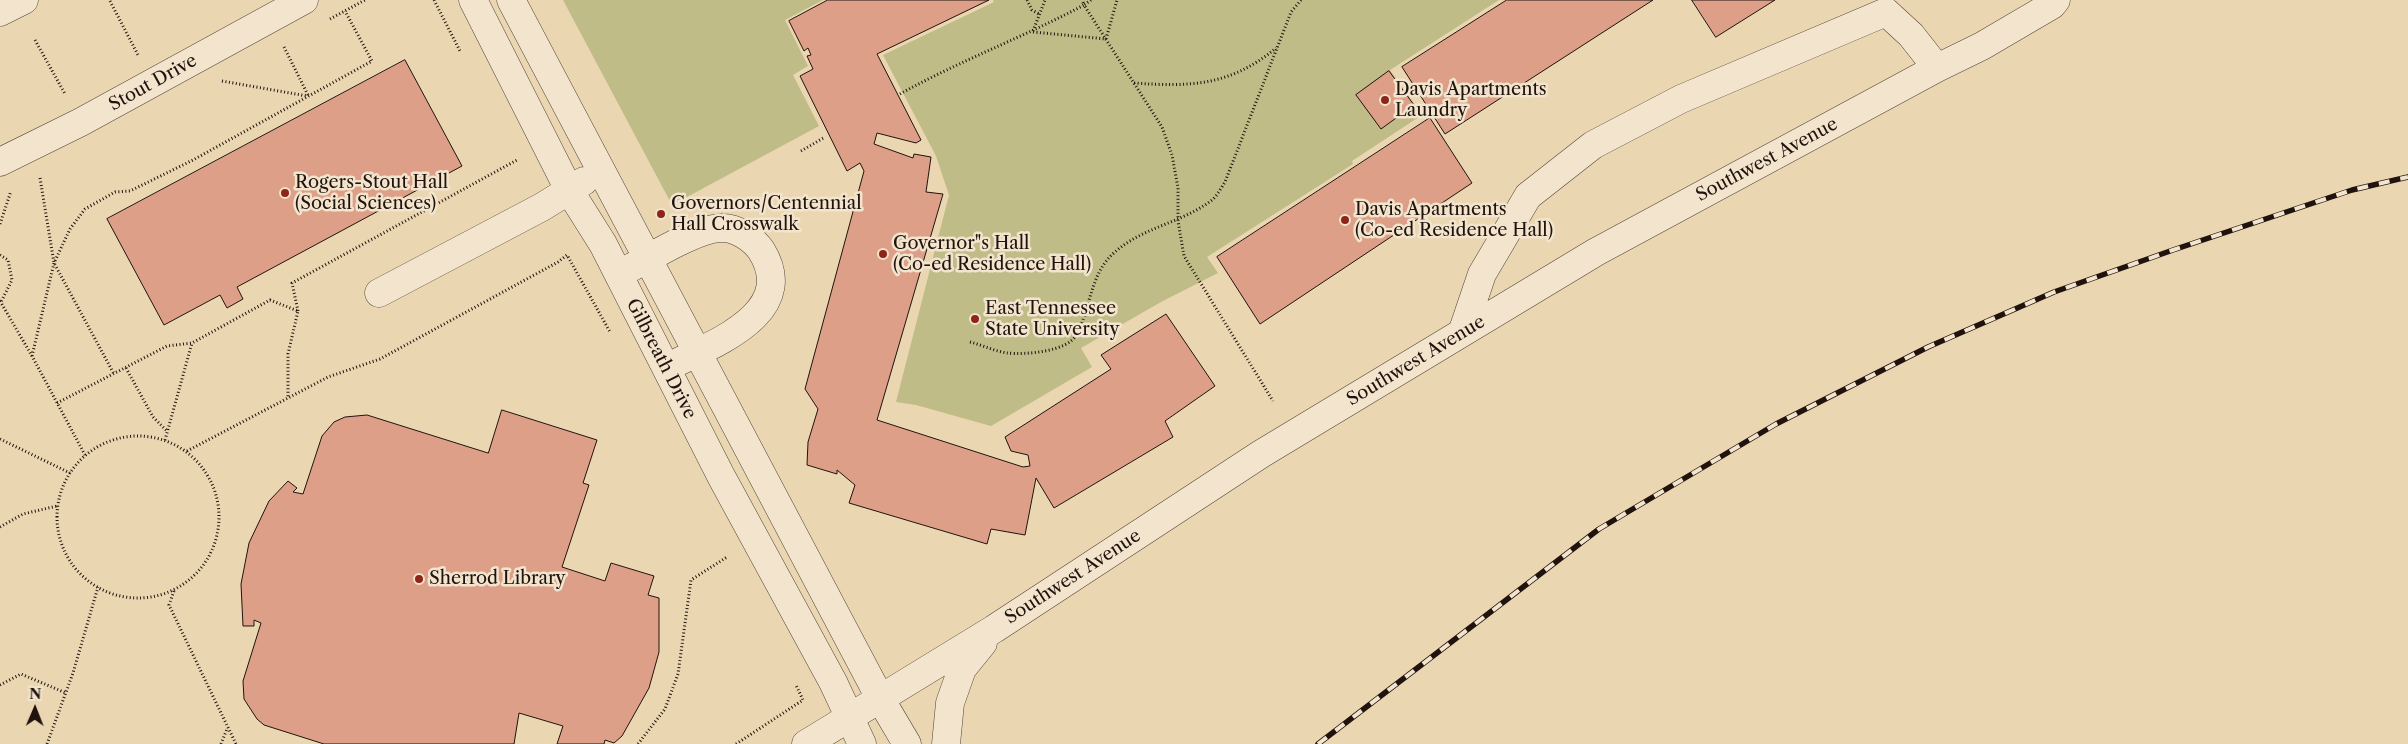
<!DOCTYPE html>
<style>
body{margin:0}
#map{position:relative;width:2408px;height:744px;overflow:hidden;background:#ebd6b2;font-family:"Libre Caslon Text",serif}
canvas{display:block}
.north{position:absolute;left:10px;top:684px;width:50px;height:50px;-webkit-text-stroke:4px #f2e4cd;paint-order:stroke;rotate:1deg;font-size:14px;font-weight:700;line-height:20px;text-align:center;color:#20130e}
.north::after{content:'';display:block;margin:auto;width:18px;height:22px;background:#20130e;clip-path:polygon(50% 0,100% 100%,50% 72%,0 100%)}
</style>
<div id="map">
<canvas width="2408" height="744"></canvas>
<div class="north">N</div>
</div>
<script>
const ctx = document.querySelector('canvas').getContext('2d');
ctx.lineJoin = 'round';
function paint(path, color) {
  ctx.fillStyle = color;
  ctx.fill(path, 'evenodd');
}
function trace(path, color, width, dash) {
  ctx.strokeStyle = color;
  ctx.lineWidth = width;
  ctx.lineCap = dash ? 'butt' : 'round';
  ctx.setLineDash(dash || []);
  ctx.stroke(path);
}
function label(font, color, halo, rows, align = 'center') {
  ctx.font = font + ' "Libre Caslon Text",serif';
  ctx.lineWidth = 5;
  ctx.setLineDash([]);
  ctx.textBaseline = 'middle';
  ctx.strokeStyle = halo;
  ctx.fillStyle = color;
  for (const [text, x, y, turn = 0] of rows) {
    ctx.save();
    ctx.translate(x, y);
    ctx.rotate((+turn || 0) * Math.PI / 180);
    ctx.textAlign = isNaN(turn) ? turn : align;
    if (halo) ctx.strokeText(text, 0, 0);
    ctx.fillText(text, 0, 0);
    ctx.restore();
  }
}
paint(new Path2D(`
 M 563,0 L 823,0 L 785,20 L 808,66 L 793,75 L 819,126 L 672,205 Z
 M 993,0 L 1499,0 L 1390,70 L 1422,115 L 1352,161 L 1353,164 L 1207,257 L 1218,273 L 1161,302 L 1081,348 L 1092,367 L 991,426 L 916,405 L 896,402 L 949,195 L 936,156 L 883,55 L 994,2 Z`), '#bfbc87');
const building = new Path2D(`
 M 828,0 L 989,0 L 877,54 L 921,140 L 916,143 L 877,133 L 874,144 L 913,158 L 914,154 L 931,157 L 926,192 L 943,194 L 877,420 L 1023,467 L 1030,466 L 1028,455 L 1011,451 L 1005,437 L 1111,369 L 1101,355 L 1166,314 L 1215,386 L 1165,421 L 1173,437 L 1054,508 L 1036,478 L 1025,535 L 991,529 L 987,544 L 849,503 L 855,485 L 837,470 L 837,474 L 807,465 L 808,442 L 818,409 L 805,389 L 864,171 L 860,163 L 847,171 L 800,76 L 813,69 L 807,56 L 811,55 L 808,48 L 804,51 L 789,21 Z
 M 1507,0 L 1653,0 L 1445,134 L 1402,67 Z
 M 1692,0 L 1775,0 L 1716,37 Z
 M 405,60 L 462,166 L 237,287 L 243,299 L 227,308 L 220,295 L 164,325 L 107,219 Z
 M 1389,71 L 1414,105 L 1381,129 L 1356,95 Z
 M 1430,118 L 1472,183 L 1260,324 L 1217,257 Z
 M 502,410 L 597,440 L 583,483 L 589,485 L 562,567 L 605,581 L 611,563 L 654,576 L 648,595 L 659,598 L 659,652 L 649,688 L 622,736 L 614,743 L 605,740 L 604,744 L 557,744 L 563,726 L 519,713 L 514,744 L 324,744 L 264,725 L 257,719 L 244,699 L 243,681 L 261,623 L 254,620 L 254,626 L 243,626 L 241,584 L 249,543 L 269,501 L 288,481 L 297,488 L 293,492 L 303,494 L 322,436 L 334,422 L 345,417 L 367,415 L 488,453 Z`);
paint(building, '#dd9f87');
trace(building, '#20130e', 1);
const minor = new Path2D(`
 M 473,0 L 569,190 L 603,244 L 721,476 L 833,682 L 862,744
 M 511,0 L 881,700 L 907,744
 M 0,12 L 24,0
 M 0,162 L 81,122 L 304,0
 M 632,267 C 653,256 699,227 723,228 C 737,228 753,239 761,250 C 798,309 723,340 680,361
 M 379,293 L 542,207 L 584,181
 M 1462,333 L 1482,274 L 1528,196 L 1593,145 L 1681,99 L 1886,12 L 1911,35 L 1937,68
 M 806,744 L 994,629 L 1261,454 L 1596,252 L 1937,68 L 1982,46 L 2052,5 L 2056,0
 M 946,744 L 950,703 L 962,669 L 983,643`);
trace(minor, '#534437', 29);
trace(new Path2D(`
 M 434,0 L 461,53
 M 1027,0 L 1032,10 L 1039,14
 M 1091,0 L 1084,5 L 1162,127 L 1172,155 L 1178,188 L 1178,221 L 1184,256 L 1273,401
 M 110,1 L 138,55
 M 330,19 L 365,0
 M 1033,31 L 1045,0
 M 1033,32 L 1106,39 L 1117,0
 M 35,40 L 65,94
 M 284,47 L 308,95
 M 222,81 L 307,96
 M 1134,83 C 1191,87 1230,86 1276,48
 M 900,94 C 959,61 1024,37 1084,5 L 1082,0
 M 801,151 L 825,137
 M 40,178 L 54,263 L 114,374
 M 0,224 L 11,191
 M 0,255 L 8,260 L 12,280 L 1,302
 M 0,301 L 32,356 L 85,455
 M 298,311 L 292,283 L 517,160
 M 970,342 C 982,345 994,351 1007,353 C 1024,355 1068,352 1077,334 C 1091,307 1090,273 1115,252 C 1143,227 1182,223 1212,200 C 1217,196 1221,188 1225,182 L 1291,12 L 1301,0
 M 32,356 L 54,263 L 70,229 L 85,209 L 115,192 L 130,191 L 193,160 L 372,61 L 345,11
 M 126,368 L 153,417 L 167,431
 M 57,403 L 167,346 L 192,343 L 270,300 L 298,311 L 288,354 L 288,397
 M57 517a81 81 0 1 1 162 0a81 81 0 1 1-162 0Z
 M 0,439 L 70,473
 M 165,440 L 192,343
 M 187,451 L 328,377 L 380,359 L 558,262 L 567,255 L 610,332
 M 0,527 L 23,514 L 57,506
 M 174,591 L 169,605 L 236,744
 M 0,685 L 21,674 L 66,693
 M 47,744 L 73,673 L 98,587
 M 221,744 L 227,729
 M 638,744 L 665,709 L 678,674 L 691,580 L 727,557
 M 736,744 L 803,700 L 796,685`), '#20130e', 3, [1, 2.5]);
trace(minor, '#f2e4cd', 28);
const rail = new Path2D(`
 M 1318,744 L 1599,529 L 1776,424 L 1928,347 L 2054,292 L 2173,250 L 2352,190 L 2408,177`);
trace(rail, '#20130e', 5.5);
trace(rail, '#f2e4cd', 4, [11]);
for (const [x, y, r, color] of [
 [1385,100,5,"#8f2418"],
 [285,193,5,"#8f2418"],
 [661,214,5,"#8f2418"],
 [1345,220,5,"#8f2418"],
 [883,254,5,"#8f2418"],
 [975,319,5,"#8f2418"],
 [419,579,5,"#8f2418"]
]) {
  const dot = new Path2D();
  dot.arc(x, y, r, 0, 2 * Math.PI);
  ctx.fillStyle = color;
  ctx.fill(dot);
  trace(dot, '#f2e4cd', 2);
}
label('18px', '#20130e', '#f2e4cd', [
 ["Stout Drive",153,83,-29],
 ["Southwest Avenue",1767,160,-28],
 ["Gilbreath Drive",661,359,63],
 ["Southwest Avenue",1416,361,-31],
 ["Southwest Avenue",1073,577,-33]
]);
label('18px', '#20130e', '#f2e4cd', [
 ["Davis Apartments",1395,90],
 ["Laundry",1395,111],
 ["Rogers-Stout Hall",295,183],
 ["(Social Sciences)",295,204],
 ["Governors/Centennial",671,204],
 ["Hall Crosswalk",671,225],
 ["Davis Apartments",1355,210],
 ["(Co-ed Residence Hall)",1355,231],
 ["Governor\"s Hall",893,244],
 ["(Co-ed Residence Hall)",893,265],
 ["East Tennessee",985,309],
 ["State University",985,330],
 ["Sherrod Library",429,579]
], 'left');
</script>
